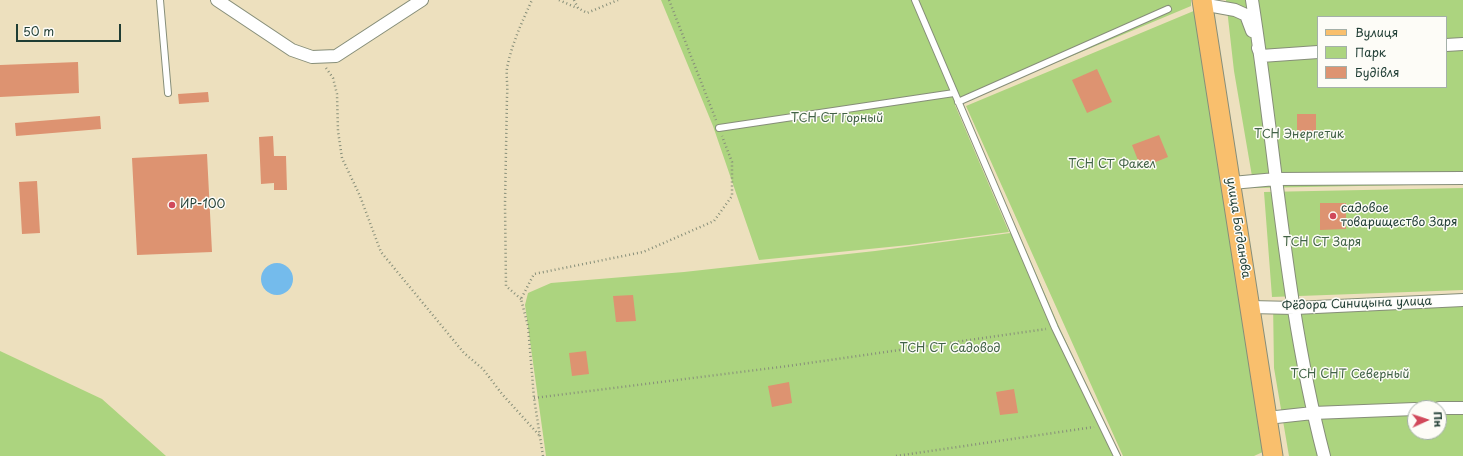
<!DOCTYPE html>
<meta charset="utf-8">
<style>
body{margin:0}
#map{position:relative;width:1463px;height:456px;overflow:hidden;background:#ede0be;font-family:"Playpen Sans",sans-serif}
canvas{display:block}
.legend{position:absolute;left:1317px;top:16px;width:130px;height:72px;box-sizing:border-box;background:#fdfcf7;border:1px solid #a4b0a9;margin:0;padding:5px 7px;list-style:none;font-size:12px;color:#1f3d34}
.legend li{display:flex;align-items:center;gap:8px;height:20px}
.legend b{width:20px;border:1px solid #a4b0a9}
.north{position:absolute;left:1407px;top:400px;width:40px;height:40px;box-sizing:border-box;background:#fdfcf7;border:1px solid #a4b0a9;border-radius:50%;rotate:87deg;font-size:11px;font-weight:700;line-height:16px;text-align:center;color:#1f3d34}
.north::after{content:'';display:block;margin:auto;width:14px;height:18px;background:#d1495b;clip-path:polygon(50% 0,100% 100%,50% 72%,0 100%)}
.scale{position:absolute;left:16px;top:24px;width:105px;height:18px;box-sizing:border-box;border:2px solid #1f3d34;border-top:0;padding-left:5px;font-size:12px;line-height:14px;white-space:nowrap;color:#1f3d34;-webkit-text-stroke:3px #fdfcf7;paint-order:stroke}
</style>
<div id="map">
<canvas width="1463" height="456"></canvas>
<ul class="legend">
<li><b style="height:5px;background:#f9bf6d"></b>Вулиця</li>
<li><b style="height:11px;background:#acd47f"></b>Парк</li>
<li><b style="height:11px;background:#dd9371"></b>Будівля</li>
</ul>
<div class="north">Пн</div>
<div class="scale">50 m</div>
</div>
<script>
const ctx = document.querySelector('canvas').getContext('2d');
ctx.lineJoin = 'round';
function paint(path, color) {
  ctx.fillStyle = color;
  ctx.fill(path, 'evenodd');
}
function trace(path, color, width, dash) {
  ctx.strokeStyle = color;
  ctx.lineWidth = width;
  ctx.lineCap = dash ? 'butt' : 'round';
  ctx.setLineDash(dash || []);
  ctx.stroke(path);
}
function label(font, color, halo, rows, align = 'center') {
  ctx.font = font + ' "Playpen Sans",sans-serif';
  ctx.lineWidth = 3;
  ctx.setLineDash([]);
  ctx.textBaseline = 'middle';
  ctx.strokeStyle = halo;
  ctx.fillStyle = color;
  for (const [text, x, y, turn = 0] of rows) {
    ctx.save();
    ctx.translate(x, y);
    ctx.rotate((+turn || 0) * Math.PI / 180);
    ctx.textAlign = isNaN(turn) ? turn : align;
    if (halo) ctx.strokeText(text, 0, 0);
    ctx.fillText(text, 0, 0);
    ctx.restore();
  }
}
paint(new Path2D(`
 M 661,0 L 1191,0 L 1191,6 L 955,105 L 1009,232 L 909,245 L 759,260 L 713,126 Z
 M 1226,0 L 1463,0 L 1463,184 L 1254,188 L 1234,71 ZM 1318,17 L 1446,17 L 1446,87 L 1318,87 Z
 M 1196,10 L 1265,451 L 1254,456 L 1123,456 L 966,106 Z
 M 1463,188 L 1463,290 L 1272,297 L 1264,192 Z
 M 1018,232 L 1060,329 L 1120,456 L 546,456 L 525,305 L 528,293 L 551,283 L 684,272 L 875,251 Z
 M 1463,298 L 1463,456 L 1289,456 L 1274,368 L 1273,302 ZM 1415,408 L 1439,408 L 1439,432 L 1415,432 Z
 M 0,351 L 102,399 L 166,456 L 0,456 Z`), '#acd47f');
paint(new Path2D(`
 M261 279a16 16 0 1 1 32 0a16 16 0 1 1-32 0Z`), '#74bbec');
paint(new Path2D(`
 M 78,62 L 79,93 L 0,97 L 0,65 Z
 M 1097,69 L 1112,102 L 1087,113 L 1072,80 Z
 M 208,92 L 209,102 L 179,104 L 178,94 Z
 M 1297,114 L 1316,114 L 1316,132 L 1297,132 Z
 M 100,116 L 101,129 L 16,136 L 15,123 Z
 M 1159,135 L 1168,157 L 1141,168 L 1132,145 Z
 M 273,136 L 274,156 L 286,156 L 287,190 L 274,190 L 274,183 L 261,184 L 259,137 Z
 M 207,154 L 212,252 L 137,255 L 132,158 Z
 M 37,181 L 40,233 L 22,234 L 19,182 Z
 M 1320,203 L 1346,203 L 1346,229 L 1320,230 Z
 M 633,295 L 636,321 L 616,322 L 613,296 Z
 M 586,351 L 589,374 L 572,376 L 569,353 Z
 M 789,382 L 792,403 L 772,407 L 768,386 Z
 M 1014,389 L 1018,413 L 1000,415 L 996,392 Z`), '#dd9371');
const service = new Path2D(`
 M 160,0 L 168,93
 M 915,0 L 1055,328 L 1117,456
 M 958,102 L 1168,9
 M 719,128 L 954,93`);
const minor = new Path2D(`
 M 217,0 L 292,50 L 312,57 L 336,56 L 422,0
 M 1252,0 C 1276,152 1285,307 1324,456
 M 1202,4 L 1235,10 L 1246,15 L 1252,31
 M 1446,45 L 1463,44
 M 1258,48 L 1261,56 L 1318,52
 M 1232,183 L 1276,179 L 1463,178
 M 1250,307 L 1295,308 L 1463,300
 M 1439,408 L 1463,408
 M 1267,418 L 1313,413 L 1415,409`);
const primary = new Path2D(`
 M 1202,0 L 1273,456`);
trace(service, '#868e79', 8);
trace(minor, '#868e79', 14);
trace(primary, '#868e79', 21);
trace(new Path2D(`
 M 559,0 L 577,8
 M 574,0 L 578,8 L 587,13 L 618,0
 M 669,0 L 716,120
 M 326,68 L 333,78 L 337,94 L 338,131 L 342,158 L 360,196 L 381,252 L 464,353 L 483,369 L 502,394 L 539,435
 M 521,299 L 506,286 L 505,204 L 507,96 C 508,86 506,77 507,68 C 512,43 522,22 532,0
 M 534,398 L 788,366 L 1046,329
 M 543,456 L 534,398 L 528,326 L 521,299 L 534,274 L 643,252 L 714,221 L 732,196 L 732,162 L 722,136
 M 896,456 L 1094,427`), '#868e79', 2.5, [1, 3]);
trace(service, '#fff', 6);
trace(minor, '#fff', 12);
trace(primary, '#f9bf6d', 19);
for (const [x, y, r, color] of [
 [172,205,4,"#d1495b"],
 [1333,216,4,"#d1495b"]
]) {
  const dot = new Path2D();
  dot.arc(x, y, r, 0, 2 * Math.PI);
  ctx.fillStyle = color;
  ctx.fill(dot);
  trace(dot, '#fdfcf7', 1.5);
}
label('12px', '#426347', '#fdfcf7', [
 ["ТСН СТ Горный",837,119],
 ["ТСН Энергетик",1299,135],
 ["ТСН СТ Факел",1112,165],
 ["ТСН СТ Заря",1322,243],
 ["ТСН СТ Садовод",950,349],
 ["ТСН СНТ Северный",1350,375]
]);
label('12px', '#1f3d34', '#fdfcf7', [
 ["ИР-100",180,205],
 ["садовое",1341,209],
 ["товарищество Заря",1341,223]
], 'left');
label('12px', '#1f3d34', '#fdfcf7', [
 ["улица Богданова",1238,228,81],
 ["Фёдора Синицына улица",1357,304,-2]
]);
</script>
